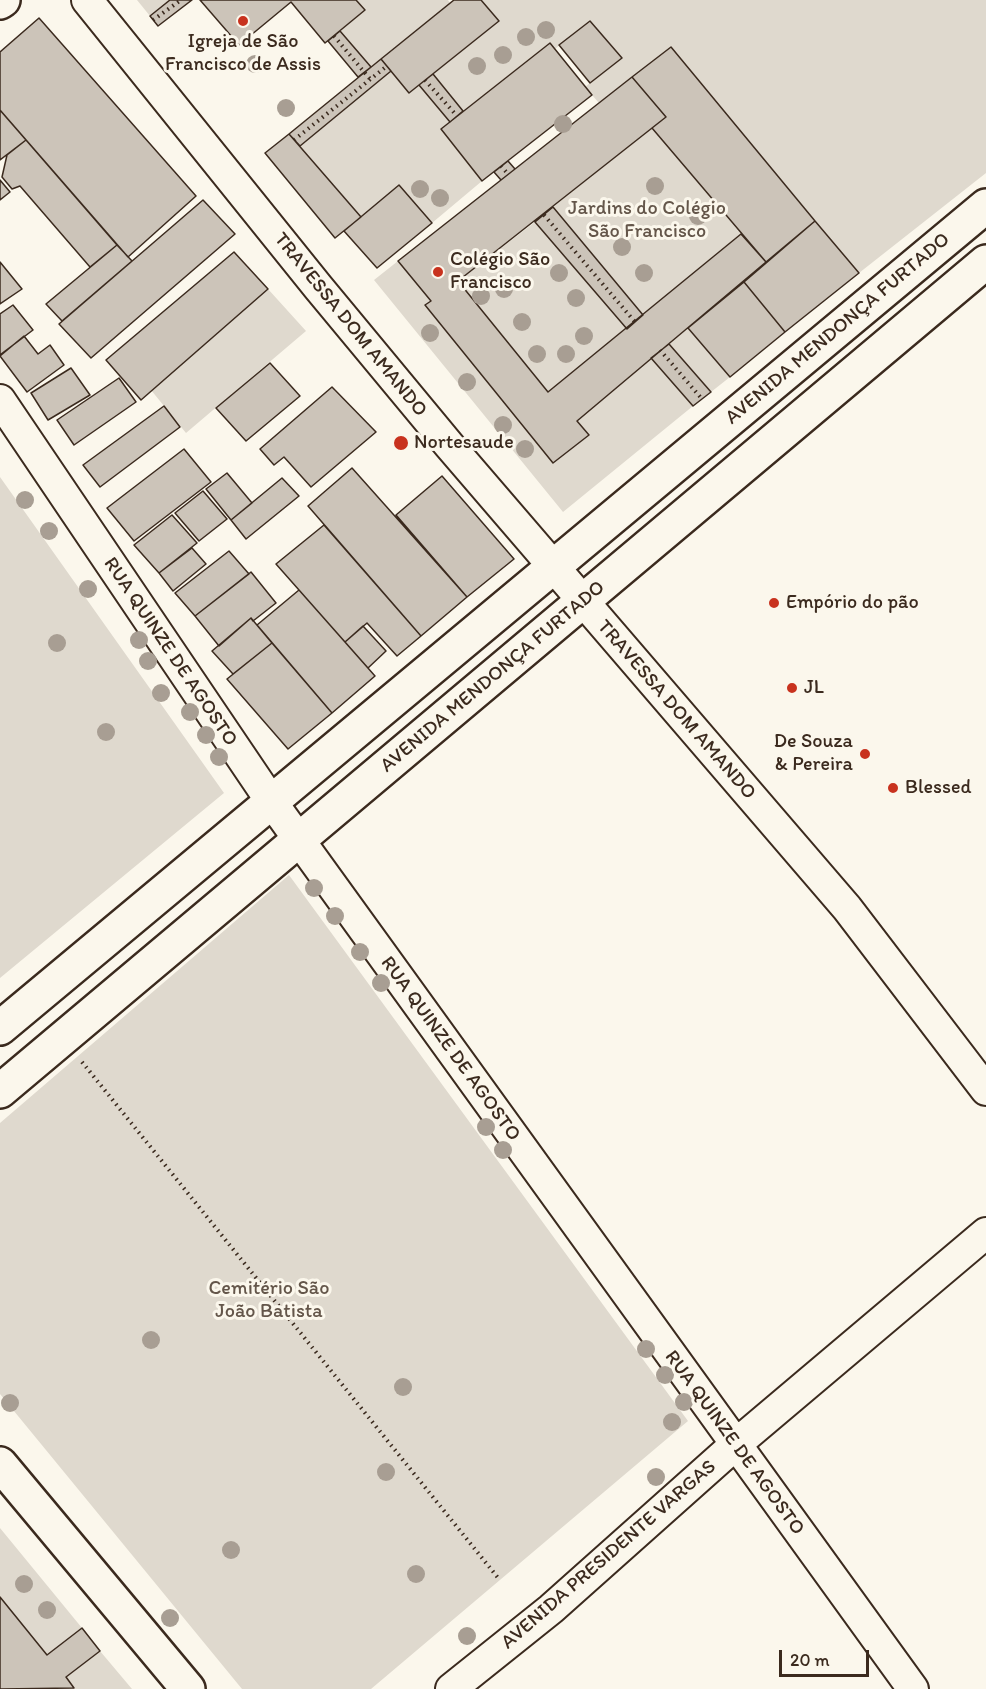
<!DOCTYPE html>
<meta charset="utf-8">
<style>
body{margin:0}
#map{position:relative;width:986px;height:1689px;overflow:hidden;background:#fbf7ec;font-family:Itim,sans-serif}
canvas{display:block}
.scale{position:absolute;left:779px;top:1650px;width:90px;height:27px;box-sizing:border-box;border:3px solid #3b2a1e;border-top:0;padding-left:8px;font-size:18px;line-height:21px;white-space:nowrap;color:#3b2a1e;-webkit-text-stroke:4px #fbf7ec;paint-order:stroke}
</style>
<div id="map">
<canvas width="986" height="1689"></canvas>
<div class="scale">20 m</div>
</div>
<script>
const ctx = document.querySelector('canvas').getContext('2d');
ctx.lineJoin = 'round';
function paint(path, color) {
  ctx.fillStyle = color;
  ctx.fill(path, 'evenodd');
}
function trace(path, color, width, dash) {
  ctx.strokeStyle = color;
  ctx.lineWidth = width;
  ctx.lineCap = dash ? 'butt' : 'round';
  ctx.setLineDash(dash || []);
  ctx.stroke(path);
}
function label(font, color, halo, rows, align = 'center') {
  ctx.font = font + ' Itim,sans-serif';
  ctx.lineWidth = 6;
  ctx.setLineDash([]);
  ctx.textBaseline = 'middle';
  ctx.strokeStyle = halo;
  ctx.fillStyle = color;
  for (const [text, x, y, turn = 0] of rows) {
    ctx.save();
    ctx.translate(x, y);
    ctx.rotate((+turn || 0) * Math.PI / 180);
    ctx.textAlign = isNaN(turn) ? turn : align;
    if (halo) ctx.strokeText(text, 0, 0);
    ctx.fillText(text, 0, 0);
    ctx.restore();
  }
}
paint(new Path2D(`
 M 137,0 L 170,0 L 150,16 Z
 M 356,0 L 448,0 L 450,3 L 371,67 L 340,31 L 365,10 Z
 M 481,0 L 986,0 L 986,173 L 859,273 L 671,48 L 599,103 L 585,87 L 621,57 L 590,21 L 555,49 L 549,43 L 463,111 L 433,74 L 499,21 Z
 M 391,71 L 409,93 L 419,85 L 450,122 L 442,129 L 482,181 L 432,223 L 399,185 L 361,217 L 300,146 Z
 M 652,128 L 741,234 L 643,315 L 553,207 Z
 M 535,222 L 627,329 L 548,392 L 458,281 Z
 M 398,261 L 431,301 L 426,305 L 553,463 L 588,436 L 577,421 L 651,358 L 693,406 L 563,512 L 374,280 Z
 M 268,289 L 306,331 L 186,433 L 151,390 Z
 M 688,328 L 730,377 L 711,392 L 669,344 Z
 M 0,477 L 224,793 L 0,978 Z
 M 289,875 L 688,1421 L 371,1689 L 242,1689 L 0,1394 L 0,1123 Z
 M 0,1528 L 82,1628 L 47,1655 L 0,1597 Z
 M 100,1651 L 132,1689 L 73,1689 L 66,1677 Z`), '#dfd9ce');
const building = new Path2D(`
 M 170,0 L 192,0 L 158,26 L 150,16 Z
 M 200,0 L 356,0 L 365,10 L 325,43 L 291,2 L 239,45 Z
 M 454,0 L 481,0 L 499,21 L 409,93 L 381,59 Z
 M 39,18 L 196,196 L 128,257 L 0,110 L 0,52 Z
 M 590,21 L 622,58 L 590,83 L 559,45 Z
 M 340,31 L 371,67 L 358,77 L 328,41 Z
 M 550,43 L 592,95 L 482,181 L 441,129 Z
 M 671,47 L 815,221 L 766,262 L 652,128 L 666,117 L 632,77 Z
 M 381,59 L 391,71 L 300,146 L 289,134 Z
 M 433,74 L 463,111 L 450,122 L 419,85 Z
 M 632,77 L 666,117 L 458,281 L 548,392 L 741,234 L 766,262 L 577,421 L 589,435 L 553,463 L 425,305 L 431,301 L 398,261 Z
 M 0,110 L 26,140 L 0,160 Z
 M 289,134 L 361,217 L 335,238 L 265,153 Z
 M 26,140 L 117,245 L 90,267 L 20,186 L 12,189 L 2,177 L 7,155 Z
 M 508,161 L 515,169 L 501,180 L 494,172 Z
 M 0,180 L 10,192 L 0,200 Z
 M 399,185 L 432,223 L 377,268 L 344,231 Z
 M 203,200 L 235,234 L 91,358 L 59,324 Z
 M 553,207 L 643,315 L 627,329 L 535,222 Z
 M 815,221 L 859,273 L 785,332 L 744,282 Z
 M 117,245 L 132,261 L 62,321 L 46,304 Z
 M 234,252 L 268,289 L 141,400 L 106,360 Z
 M 0,262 L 22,289 L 0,304 Z
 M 744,282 L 785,332 L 730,377 L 688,328 Z
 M 13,305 L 33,330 L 0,355 L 0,314 Z
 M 24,336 L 38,354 L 50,345 L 64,365 L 27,392 L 0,356 Z
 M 669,344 L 711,392 L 693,406 L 651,358 Z
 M 270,363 L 300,396 L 246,441 L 216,408 Z
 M 71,368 L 90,395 L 48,420 L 31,393 Z
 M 119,378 L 136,402 L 74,445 L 57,420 Z
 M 332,387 L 376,432 L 311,487 L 284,457 L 274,465 L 260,449 Z
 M 164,406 L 180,427 L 100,487 L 83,465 Z
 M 184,449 L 211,482 L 134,541 L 107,508 Z
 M 352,468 L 467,597 L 421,636 L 308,506 Z
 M 227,473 L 252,503 L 231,520 L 206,489 Z
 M 442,476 L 514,559 L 467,597 L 396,515 Z
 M 282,478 L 299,496 L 246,539 L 231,520 Z
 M 203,491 L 227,519 L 199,541 L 175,513 Z
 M 172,515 L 197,543 L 159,573 L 134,545 Z
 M 324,525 L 421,636 L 397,656 L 367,623 L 345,642 L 276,564 Z
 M 192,548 L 206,564 L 173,591 L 159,573 Z
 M 229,551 L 249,574 L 195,616 L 175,593 Z
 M 251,572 L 276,603 L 253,621 L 251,618 L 219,646 L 195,616 Z
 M 299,590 L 375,676 L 332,713 L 257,625 Z
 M 251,618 L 272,643 L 233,674 L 212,651 Z
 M 363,626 L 386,651 L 368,668 L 345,642 Z
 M 272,643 L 332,713 L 288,749 L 227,679 Z
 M 0,1597 L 47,1655 L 82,1628 L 100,1651 L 66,1677 L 74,1688 L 0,1689 Z`);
paint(building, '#ccc4b9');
trace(building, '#3b2a1e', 1.5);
const minor = new Path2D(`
 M 87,0 L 318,287 L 449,445 L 847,908 L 986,1090
 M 0,400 L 271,801 L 913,1689
 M 451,1689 L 551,1609 L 735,1445 L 986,1233`);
const major = new Path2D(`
 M 0,2 L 3,0
 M 0,1028 L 986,206
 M 0,1091 L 986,262
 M 0,1464 L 188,1689`);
trace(minor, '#3b2a1e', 34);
trace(major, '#3b2a1e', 38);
trace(new Path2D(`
 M 153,20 L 181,0
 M 334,36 L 370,79
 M 425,80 L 457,116
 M 294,140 L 387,66
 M 501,166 L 508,174
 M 544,215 L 635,322
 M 660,350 L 702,399
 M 82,1062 L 499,1579`), '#3b2a1e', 4, [1.5, 4.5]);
trace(minor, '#fbf7ec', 30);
trace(major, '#fbf7ec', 33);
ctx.fillStyle = '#a89e93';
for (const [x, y] of [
 [546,30],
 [526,37],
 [503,55],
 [255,64],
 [477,66],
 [286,108],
 [563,124],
 [655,186],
 [420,189],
 [440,198],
 [607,208],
 [698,216],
 [622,247],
 [559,273],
 [644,273],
 [504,289],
 [481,296],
 [576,298],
 [522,322],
 [430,333],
 [584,336],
 [537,354],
 [566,354],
 [467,382],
 [503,425],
 [525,449],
 [25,500],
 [49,531],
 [88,589],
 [139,640],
 [57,643],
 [148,661],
 [161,693],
 [190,712],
 [106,732],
 [206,735],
 [219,757],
 [314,888],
 [335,916],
 [360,952],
 [381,983],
 [486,1127],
 [503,1150],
 [151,1340],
 [646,1349],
 [665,1375],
 [403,1387],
 [684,1402],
 [10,1403],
 [672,1422],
 [386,1472],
 [656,1477],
 [231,1550],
 [416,1574],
 [24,1584],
 [47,1610],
 [170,1618],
 [467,1636]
]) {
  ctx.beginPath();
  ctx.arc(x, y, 9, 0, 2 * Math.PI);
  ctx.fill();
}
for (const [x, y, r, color] of [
 [243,21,6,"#c8321e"],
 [438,272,6,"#c8321e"],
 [401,443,8,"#c8321e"],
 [774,603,6,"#c8321e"],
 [792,688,6,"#c8321e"],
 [865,754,6,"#c8321e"],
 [893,788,6,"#c8321e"]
]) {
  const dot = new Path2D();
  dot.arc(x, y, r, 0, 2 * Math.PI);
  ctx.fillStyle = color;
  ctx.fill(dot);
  trace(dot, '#fbf7ec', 2);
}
label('20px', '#3b2a1e', '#fbf7ec', [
 ["Igreja de São",243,42,"center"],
 ["Francisco de Assis",243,65,"center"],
 ["Colégio São",450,260],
 ["Francisco",450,283],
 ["Nortesaude",414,443],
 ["Empório do pão",786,603],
 ["JL",804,688],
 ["De Souza",853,742,"right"],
 ["& Pereira",853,765,"right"],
 ["Blessed",905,788]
], 'left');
label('20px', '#64564a', '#fbf7ec', [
 ["Jardins do Colégio",647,209],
 ["São Francisco",647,232],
 ["Cemitério São",269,1289],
 ["João Batista",269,1312]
]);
label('20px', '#3b2a1e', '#fbf7ec', [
 ["TRAVESSA DOM AMANDO",350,325,51],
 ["AVENIDA MENDONÇA FURTADO",838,329,-40],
 ["RUA QUINZE DE AGOSTO",170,652,56],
 ["AVENIDA MENDONÇA FURTADO",493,677,-40],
 ["TRAVESSA DOM AMANDO",676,710,49],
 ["RUA QUINZE DE AGOSTO",450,1049,54],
 ["RUA QUINZE DE AGOSTO",734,1443,54],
 ["AVENIDA PRESIDENTE VARGAS",609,1555,-41]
]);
</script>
